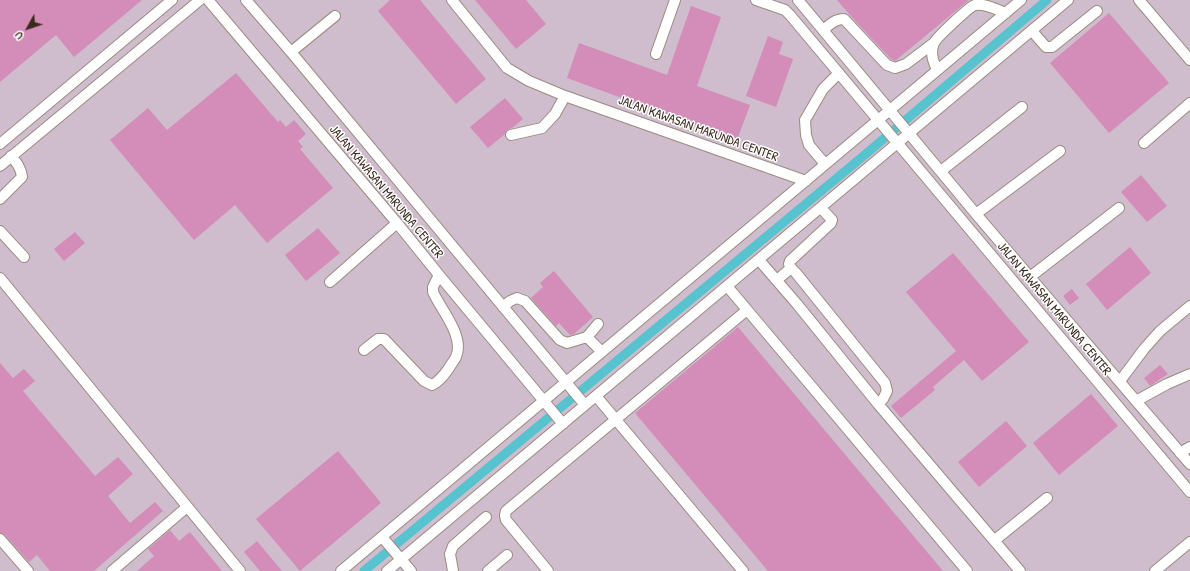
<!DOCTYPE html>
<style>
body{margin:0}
#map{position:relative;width:1190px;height:571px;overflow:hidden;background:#f8ecda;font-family:"Patrick Hand",sans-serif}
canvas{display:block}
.north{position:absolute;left:8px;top:8px;width:40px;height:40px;-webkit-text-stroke:3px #fff;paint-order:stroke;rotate:230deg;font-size:11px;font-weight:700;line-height:16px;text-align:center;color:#3b2a1e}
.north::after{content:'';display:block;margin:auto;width:14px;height:18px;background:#3b2a1e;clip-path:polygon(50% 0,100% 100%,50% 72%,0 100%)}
</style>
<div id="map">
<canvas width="1190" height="571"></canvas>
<div class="north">U</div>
</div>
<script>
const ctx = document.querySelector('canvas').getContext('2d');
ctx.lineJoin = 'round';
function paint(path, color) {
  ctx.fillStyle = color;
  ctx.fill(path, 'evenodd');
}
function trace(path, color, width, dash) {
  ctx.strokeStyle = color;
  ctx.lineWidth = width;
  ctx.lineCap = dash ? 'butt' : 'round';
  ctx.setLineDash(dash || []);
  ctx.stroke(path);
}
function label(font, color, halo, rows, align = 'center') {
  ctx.font = font + ' "Patrick Hand",sans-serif';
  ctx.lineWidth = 3;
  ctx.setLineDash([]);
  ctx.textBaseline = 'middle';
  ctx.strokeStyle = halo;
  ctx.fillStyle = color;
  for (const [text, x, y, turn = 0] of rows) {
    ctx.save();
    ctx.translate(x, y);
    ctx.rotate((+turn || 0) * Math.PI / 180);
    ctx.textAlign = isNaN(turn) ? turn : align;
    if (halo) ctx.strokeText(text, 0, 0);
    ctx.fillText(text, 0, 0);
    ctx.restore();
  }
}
paint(new Path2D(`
 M 0,0 L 1190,0 L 1190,571 L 0,571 Z`), '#cfbdce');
trace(new Path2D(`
 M 364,571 L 861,158 L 1047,0`), '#56c3ce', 9);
paint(new Path2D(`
 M 0,0 L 142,0 L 74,57 L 56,35 L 0,82 Z
 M 390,0 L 420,0 L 486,79 L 456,104 L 378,11 Z
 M 475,0 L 526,0 L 546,24 L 516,49 Z
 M 837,0 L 969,0 L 895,61 L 891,59 L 856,22 Z
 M 691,6 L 721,17 L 697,86 L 750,105 L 737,140 L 567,78 L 579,43 L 667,75 Z
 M 1109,13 L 1169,83 L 1109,133 L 1050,63 Z
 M 768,36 L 783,42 L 779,54 L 793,59 L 776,107 L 746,96 Z
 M 236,73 L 278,122 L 280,120 L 286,127 L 294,120 L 306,134 L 298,141 L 303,147 L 300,149 L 333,188 L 267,243 L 235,205 L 194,240 L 110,140 L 148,108 L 167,130 Z
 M 505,98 L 523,119 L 512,128 L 507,130 L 505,134 L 488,148 L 470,127 Z
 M 1141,175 L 1167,206 L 1147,222 L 1121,192 Z
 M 318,228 L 340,253 L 306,281 L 285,255 Z
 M 75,232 L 85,243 L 64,261 L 54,249 Z
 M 1130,247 L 1151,273 L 1107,310 L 1086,284 Z
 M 953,253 L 1029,342 L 982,381 L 964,360 L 933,387 L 935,390 L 901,418 L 891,406 L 956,351 L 906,292 Z
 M 554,271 L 593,317 L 574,334 L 570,335 L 559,323 L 556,326 L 531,298 L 543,287 L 540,283 Z
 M 1072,289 L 1079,298 L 1070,305 L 1063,296 Z
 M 738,327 L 943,571 L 768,571 L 635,413 Z
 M 0,363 L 13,378 L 24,369 L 35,381 L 23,391 L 95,476 L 118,457 L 133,474 L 108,496 L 130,523 L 155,502 L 163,511 L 94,571 L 50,571 L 37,555 L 29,562 L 5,535 L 0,533 Z
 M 1160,365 L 1168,374 L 1150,386 L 1144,378 Z
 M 1091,394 L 1118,426 L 1059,475 L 1033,443 Z
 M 1006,421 L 1027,446 L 979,487 L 958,462 Z
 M 338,451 L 381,503 L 300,571 L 256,519 Z
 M 170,530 L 179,541 L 190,532 L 222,571 L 137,571 L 154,556 L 148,549 Z
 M 257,541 L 282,571 L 260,571 L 244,552 Z`), '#d48cb8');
const minor = new Path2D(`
 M 208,0 L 397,223 L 439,275 L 563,424
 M 246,0 L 291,52 L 585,405
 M 452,0 L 507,68 L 529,81 L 565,96 L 806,181
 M 756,0 L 785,10 L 790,15 L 1190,492
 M 798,0 L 976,214 L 1190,464
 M 1139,0 L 1190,60
 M 823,30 C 829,25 835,19 844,19 L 887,65 L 895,68 L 906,64 L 935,42
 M 1032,31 L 1046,47 L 1052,47 L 1097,11
 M 291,52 L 335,16
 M 656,54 L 675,0
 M 937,70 C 933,61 930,53 934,43 C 936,38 970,6 975,5 C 985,3 997,10 1006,13
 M 511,135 L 542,128 L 555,114 L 565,96
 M 1144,143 L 1190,103
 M 0,144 L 172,0
 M 825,164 L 809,145 L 806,135 L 805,120 L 823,89 L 839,73
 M 0,166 L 200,0
 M 941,171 L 1022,107
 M 0,199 L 22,177 C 21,168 17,163 11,156
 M 976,214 L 1060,151
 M 0,231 L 24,257
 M 759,260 L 797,304 L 878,404 L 1020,571
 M 791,268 L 789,264 L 790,261 L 831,223 L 832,220 L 821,208
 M 1030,277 L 1119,208
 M 0,278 L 240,571
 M 777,280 L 791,268 L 796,273 L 885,383 L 887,391 L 883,399 L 878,404
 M 330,282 L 397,223
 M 727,286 L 967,571
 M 503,307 L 510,301 L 517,298 L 525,301 L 560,340 L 567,343 L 587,337 L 602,352
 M 587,337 L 598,324
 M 364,350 L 378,339 L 384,339 L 424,381 L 432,385 C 440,381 444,375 449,368 C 451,364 454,361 456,357 C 465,336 441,310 433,292 L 433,287 L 439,275
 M 1120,381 L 1144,349 L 1160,331 L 1190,306
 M 596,396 L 743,571
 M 1136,401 L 1167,384 L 1190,374
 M 1180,453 L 1190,447
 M 382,537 L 411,571
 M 0,539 L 28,571
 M 995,540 L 1047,498
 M 112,571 L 187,507
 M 341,571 L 1021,0
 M 387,571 L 1068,0
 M 453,571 L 450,554 L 453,546 L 486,517
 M 488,571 L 507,555
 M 548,571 L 506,520 L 505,515 L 506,511 L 747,310
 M 1155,571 L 1190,542`);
trace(minor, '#9a8b7c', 12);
trace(minor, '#fff', 10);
label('13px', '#3b2a1e', '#fff', [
 ["JALAN KAWASAN MARUNDA CENTER",698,129,20],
 ["JALAN KAWASAN MARUNDA CENTER",386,192,50],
 ["JALAN KAWASAN MARUNDA CENTER",1054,309,50]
]);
</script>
